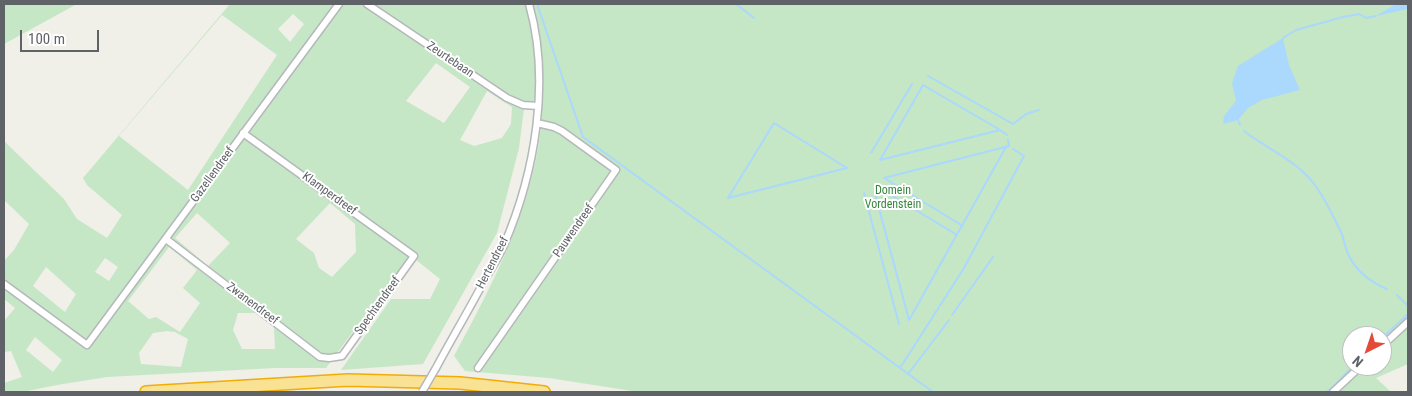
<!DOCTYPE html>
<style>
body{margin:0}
#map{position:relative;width:1412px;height:396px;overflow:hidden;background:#f0efe8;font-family:"Roboto Condensed",sans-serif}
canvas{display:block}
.frame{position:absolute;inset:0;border:5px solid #5f6267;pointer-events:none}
.north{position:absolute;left:1342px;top:326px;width:50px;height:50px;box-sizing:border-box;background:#fff;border:1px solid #bfc0c2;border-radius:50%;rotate:221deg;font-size:14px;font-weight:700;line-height:20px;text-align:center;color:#5f6267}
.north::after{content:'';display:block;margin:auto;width:18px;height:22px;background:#e54938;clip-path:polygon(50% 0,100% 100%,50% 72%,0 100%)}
.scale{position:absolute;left:20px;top:30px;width:79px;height:22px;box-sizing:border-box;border:2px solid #5f6267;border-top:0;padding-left:6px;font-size:15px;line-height:18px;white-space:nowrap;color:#5f6267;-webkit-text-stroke:4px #fff;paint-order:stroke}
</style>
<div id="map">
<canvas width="1412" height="396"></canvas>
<div class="frame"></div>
<div class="north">N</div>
<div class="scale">100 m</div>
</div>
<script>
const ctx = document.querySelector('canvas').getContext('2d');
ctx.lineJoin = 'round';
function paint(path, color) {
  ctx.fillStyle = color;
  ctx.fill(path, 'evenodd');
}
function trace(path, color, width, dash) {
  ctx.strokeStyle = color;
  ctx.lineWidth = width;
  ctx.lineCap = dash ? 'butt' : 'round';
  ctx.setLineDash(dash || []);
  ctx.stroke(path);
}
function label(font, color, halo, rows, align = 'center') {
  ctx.font = font + ' "Roboto Condensed",sans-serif';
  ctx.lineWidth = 4;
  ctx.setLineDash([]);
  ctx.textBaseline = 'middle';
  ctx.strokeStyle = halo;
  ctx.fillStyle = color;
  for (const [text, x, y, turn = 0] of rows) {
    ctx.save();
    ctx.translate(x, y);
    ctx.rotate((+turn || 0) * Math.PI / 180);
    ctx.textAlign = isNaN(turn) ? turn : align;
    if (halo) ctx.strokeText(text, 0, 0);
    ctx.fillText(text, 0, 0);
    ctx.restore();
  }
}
paint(new Path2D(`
 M 4,4 L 77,4 L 4,44 Z
 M 230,4 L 1408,4 L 1408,364 L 1376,378 L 1391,392 L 632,392 L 632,391 L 549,378 L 465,371 L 454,356 C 494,282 536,202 542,115 L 525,101 L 519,148 L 497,233 L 423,364 L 341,370 L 391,299 L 430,299 L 440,279 L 410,255 L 326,368 L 275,368 L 107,377 L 57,385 L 22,392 L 4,392 L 4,383 L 22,377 L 11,351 L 4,352 L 4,321 L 15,308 L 4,299 L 4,261 L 14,250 L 29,224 L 4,200 L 4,141 L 64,199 L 77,219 L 107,238 L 122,215 L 87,185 L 83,178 ZM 293,14 L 304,24 L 290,42 L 278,29 ZM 222,15 L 277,55 L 188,190 L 119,136 ZM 436,63 L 470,87 L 444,123 L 406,101 ZM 487,91 L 512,107 L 511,124 L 502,138 L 474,146 L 460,140 ZM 330,203 L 355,224 L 356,252 L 332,277 L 319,268 L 314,253 L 296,239 ZM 197,213 L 230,243 L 208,266 L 175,238 ZM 169,247 L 197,270 L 183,288 L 200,303 L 180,332 L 156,317 L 149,319 L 128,301 ZM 105,258 L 118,267 L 109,281 L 95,272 ZM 46,267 L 76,294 L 65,312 L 33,286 ZM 238,313 L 258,313 L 274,327 L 275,349 L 242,349 L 233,330 ZM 167,331 L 175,332 L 188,339 L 181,367 L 141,364 L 139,353 L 153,333 ZM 1352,336 L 1382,336 L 1382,366 L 1352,366 ZM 35,337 L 62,360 L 53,372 L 26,350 Z`), '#c5e7c6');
paint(new Path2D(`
 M 1396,4 L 1408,4 L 1408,9 L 1376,16 Z
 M 1283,38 L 1289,65 L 1300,90 L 1262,100 L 1248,108 L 1238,120 L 1223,124 L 1224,116 L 1236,101 L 1232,83 L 1238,66 Z`), '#abd8fd');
trace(new Path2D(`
 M 537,4 L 583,137 L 933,392
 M 736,4 L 754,18
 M 1283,38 L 1296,30 L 1343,17 L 1359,14 L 1366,18 L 1376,16
 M 928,76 L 1013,124 L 1026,114 L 1039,110
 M 1238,120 L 1240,125
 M 774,123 L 847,168 L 728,198 Z
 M 1000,130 L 880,160 L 923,85 L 1000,130 L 1007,135
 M 1244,131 C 1270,151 1301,162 1319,191 C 1327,203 1334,218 1341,232 C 1344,239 1345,247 1348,254 C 1356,271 1370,282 1387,289
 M 871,153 L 912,84
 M 878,187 L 957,235
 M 874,190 L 909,320
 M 864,193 L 899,324
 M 963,226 L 884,178 L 1009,146 L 1008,140
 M 1397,295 L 1408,306
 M 952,315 L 993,257
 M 909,320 L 1006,147
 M 1382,338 L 1408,314
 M 900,368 L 964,268 L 1024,156 L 1013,149
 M 908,374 L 949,320
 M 1326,392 L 1332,388 L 1353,366`), '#abd8fd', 2);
const minor = new Path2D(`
 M 367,4 L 507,98 L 523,105 L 538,106
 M 166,239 L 320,357 L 329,358 L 342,356 L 414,256 L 243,133
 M 4,284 L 87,345 L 339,4
 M 1382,346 L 1408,322
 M 436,368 C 451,340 467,313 482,285 C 489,272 498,259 504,245 C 535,173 551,81 529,4
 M 478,368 L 616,170 L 562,131 L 554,127 L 537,123
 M 1333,392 L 1361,366`);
const motorway = new Path2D(`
 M 146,392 L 348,380 L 460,383 L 544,392`);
trace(minor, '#b5b7bb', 9);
trace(motorway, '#f2ac06', 14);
trace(minor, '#fff', 6);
trace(motorway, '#fae295', 11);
const minorBridge = new Path2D(`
 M 422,392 L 436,368`);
trace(minorBridge, '#b5b7bb', 9, []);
trace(minorBridge, '#fff', 6);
label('12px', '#5f6267', '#fff', [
 ["Zeurtebaan",450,60,34],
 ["Gazellendreef",213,175,-54],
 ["Klamperdreef",329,194,36],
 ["Pauwendreef",574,231,-55],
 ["Hertendreef",493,263,-63],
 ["Zwanendreef",252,304,37],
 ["Spechtendreef",378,306,-54]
]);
label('12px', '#38853d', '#fff', [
 ["Domein",893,191],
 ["Vordenstein",893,205]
]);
</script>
